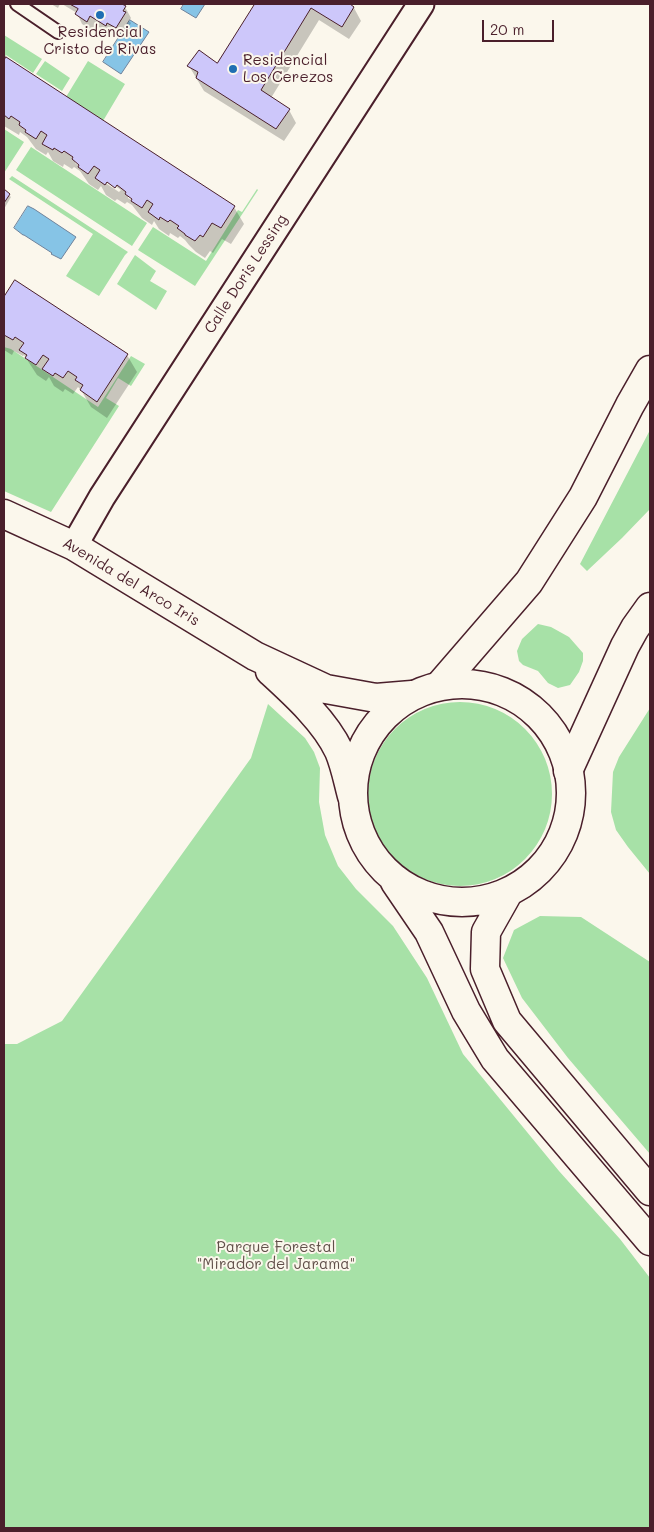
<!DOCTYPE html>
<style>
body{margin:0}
#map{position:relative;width:654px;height:1532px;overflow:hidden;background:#fbf7ec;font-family:Mali,sans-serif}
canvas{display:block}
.frame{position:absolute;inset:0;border:5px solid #4a1f2b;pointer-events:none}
.scale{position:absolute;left:482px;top:20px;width:72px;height:22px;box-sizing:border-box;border:2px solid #4a1f2b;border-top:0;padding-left:6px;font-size:15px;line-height:18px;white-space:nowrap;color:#4a1f2b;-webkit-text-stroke:4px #fbf7ec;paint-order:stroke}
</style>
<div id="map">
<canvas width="654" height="1532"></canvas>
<div class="frame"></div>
<div class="scale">20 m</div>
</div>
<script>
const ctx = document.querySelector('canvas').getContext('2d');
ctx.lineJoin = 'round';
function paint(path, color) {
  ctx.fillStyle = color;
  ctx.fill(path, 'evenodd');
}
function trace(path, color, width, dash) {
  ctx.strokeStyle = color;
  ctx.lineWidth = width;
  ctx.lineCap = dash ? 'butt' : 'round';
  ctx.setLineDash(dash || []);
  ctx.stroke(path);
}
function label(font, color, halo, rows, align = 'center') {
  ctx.font = font + ' Mali,sans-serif';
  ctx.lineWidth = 4;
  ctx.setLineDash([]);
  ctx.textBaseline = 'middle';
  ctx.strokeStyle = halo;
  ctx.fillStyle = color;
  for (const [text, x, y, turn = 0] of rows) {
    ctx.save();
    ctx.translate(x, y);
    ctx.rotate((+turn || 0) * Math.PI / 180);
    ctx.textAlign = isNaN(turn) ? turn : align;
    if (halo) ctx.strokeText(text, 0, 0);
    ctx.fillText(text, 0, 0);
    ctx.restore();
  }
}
paint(new Path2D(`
 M 4,35 L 42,59 L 33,73 L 6,55 L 4,59 Z
 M 45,61 L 70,78 L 62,91 L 36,74 Z
 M 88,61 L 125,84 L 103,121 L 66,97 Z
 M 4,129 L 24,142 L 4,173 Z
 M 31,147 L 147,223 L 132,246 L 16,170 Z
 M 12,176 L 128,252 L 125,255 L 99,296 L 66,276 L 93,234 L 9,179 Z
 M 257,189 L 258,190 L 195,286 L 138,250 L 153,227 L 206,261 L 238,210 L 242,212 Z
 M 135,255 L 156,271 L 150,281 L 167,291 L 156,310 L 117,284 Z
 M 4,347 L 11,349 L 98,407 L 131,356 L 145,364 L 131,386 L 118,378 L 106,398 L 119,406 L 51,512 L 4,491 Z
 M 650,430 L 650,509 L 622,538 L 587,571 L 580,564 Z
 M 538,624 L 551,627 L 569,637 L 583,653 L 583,661 L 579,672 L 570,685 L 558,688 L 548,683 L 538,671 L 523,665 L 519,661 L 517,651 L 522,639 Z
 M368 794a92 92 0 1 1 184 0a92 92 0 1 1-184 0Z
 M 268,704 L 305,738 L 314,752 L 320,768 L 319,802 L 325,835 L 338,866 L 356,889 L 393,926 L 427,978 L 463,1054 L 559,1171 L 620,1239 L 650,1278 L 650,1528 L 4,1528 L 4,1044 L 17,1044 L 62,1021 L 251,758 Z
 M 650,708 L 650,874 L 628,847 L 616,830 L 611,812 L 613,772 L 619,757 Z
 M 540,916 L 581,917 L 650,962 L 650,1154 L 568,1058 L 522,998 L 503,958 L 514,930 Z`), '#a7e1a7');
const water = new Path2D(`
 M 184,4 L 205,4 L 196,18 L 181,9 Z
 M 130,20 L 149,32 L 121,74 L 103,62 Z
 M 28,206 L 34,209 L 76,237 L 61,259 L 51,254 L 52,253 L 24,235 L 23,235 L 14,228 Z`);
paint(water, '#86c4e6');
trace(water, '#6e829b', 1);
paint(new Path2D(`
 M 51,4 L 60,4 L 58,8 Z
 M 62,4 L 120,4 L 125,7 L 131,18 L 129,21 L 131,23 L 122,38 L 113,33 L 112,36 L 96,25 L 93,31 L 82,24 L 77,13 Z
 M 257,4 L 347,4 L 354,8 L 361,21 L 349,39 L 319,20 L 271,98 L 289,110 L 296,123 L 284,141 L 204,91 L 189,66 L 218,64 Z
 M 7,59 L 234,207 L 244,224 L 231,244 L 222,239 L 213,253 L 210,251 L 205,258 L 196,252 L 189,245 L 185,240 L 180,236 L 178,238 L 170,233 L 169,236 L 159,229 L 154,221 L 152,225 L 142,218 L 132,205 L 127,202 L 125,204 L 117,199 L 115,201 L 106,195 L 101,186 L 98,190 L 89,184 L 80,171 L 74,167 L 72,169 L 64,164 L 63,167 L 53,161 L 48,152 L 46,155 L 36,149 L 27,137 L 20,132 L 19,135 L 4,126 L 4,64 ZM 75,160 L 84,169 L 75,163 ZM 107,180 L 121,190 L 119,192 L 107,184 ZM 128,195 L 137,203 L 128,198 Z
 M 4,191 L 11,197 L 4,209 Z
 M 15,282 L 127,355 L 137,372 L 107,418 L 91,407 L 81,390 L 78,387 L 73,394 L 65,389 L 63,392 L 54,386 L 49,377 L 46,381 L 37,375 L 24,355 L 23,356 L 14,351 L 12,355 L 4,350 L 4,300 Z`), '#0003');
const building = new Path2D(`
 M 70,4 L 122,4 L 126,6 L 123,11 L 126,12 L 116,28 L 107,23 L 106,26 L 90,16 L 87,22 L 75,14 L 78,9 Z
 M 255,4 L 350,4 L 354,7 L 342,27 L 311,8 L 261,90 L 290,109 L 276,129 L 196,78 L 198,72 L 187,66 L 199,50 L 217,63 Z
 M 6,57 L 235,206 L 221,228 L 212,223 L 203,237 L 200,235 L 195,241 L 185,235 L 185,234 L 177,228 L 179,226 L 170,220 L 168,222 L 160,217 L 159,220 L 148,212 L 153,204 L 147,200 L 142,208 L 131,201 L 132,199 L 125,194 L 126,192 L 117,185 L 115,188 L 107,182 L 105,185 L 95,178 L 100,170 L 94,166 L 88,174 L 78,167 L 79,165 L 72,159 L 73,157 L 64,151 L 62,153 L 54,148 L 53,150 L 42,144 L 47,135 L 41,131 L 36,139 L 25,132 L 26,130 L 19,125 L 20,122 L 11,116 L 9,119 L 4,115 L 4,61 Z
 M 4,189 L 10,194 L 4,203 Z
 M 15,280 L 128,354 L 97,402 L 80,390 L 83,385 L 75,380 L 77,377 L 68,371 L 63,378 L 55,373 L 53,376 L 42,369 L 49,359 L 43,355 L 36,365 L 25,358 L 27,355 L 19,350 L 24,343 L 15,337 L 13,340 L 4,335 L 4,336 L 4,297 Z`);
paint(building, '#cdc7fa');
trace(building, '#4a1f2b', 1);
const service = new Path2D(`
 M 17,4 L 58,32`);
const minor = new Path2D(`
 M 74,546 L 102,497 L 421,4`);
const tertiary = new Path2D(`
 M 4,514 L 74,546 L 255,656 L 326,689 L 376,698 L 412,695
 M 270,671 C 294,693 325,721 339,751 C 345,765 348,781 352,796
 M 440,685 L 529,582 L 583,497 L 630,405 L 650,370
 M 568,771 L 625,646 L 635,628 L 650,607`);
const secondary = new Path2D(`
 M353 793a109 109 0 1 1 218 0a109 109 0 1 1-218 0Z
 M 395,882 L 429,932 L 466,1011 L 495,1059 L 650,1241
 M 508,893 L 486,932 L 485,969 L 507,1021 L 650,1191`);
trace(service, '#4a1f2b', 16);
trace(minor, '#4a1f2b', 29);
trace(tertiary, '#4a1f2b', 31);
trace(secondary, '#4a1f2b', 31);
trace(service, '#fbf7ec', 12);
trace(minor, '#fbf7ec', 25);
trace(tertiary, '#fbf7ec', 28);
trace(secondary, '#fbf7ec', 28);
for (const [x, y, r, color] of [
 [100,15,5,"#1f6fb2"],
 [233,69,5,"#1f6fb2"]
]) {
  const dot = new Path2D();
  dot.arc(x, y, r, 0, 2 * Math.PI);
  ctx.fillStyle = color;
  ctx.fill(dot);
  trace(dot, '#fbf7ec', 2);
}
label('15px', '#4a1f2b', '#fbf7ec', [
 ["Residencial",100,32],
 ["Cristo de Rivas",100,49],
 ["Residencial",243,60,"left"],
 ["Los Cerezos",243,77,"left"]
]);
label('15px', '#4a1f2b', '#fbf7ec', [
 ["Calle Doris Lessing",246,274,-57],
 ["Avenida del Arco Iris",131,582,31]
]);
label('15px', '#61504a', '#fbf7ec', [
 ["Parque Forestal",276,1247],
 ["\"Mirador del Jarama\"",276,1264]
]);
</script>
